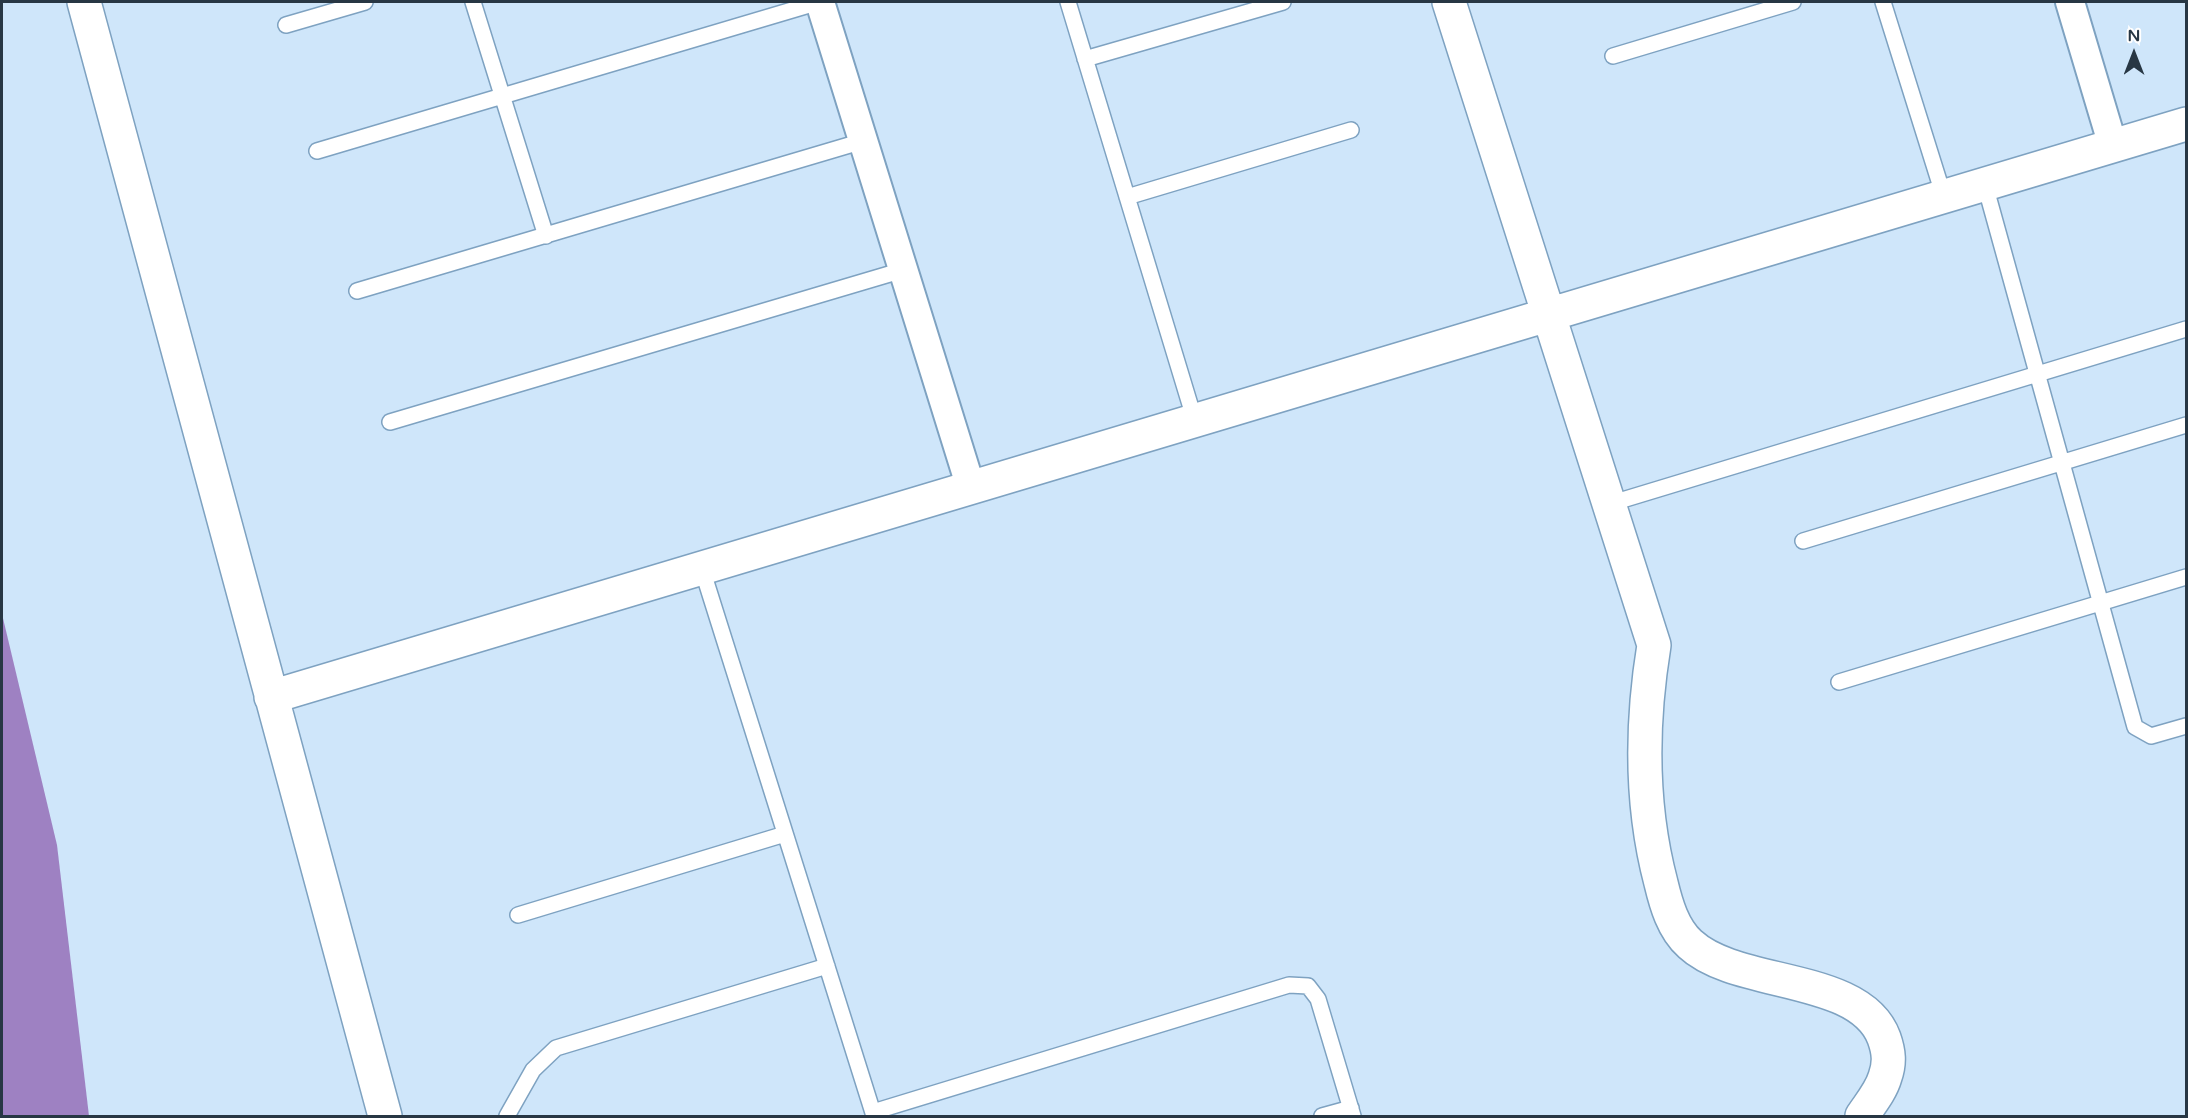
<!DOCTYPE html>
<style>
body{margin:0}
#map{position:relative;width:2188px;height:1118px;overflow:hidden;background:#cfe6fa;font-family:"Varela Round",sans-serif}
canvas{display:block}
.frame{position:absolute;inset:0;border:3px solid #283744;pointer-events:none}
.north{position:absolute;left:2104px;top:24px;width:60px;height:60px;-webkit-text-stroke:4px #fff;paint-order:stroke;rotate:0deg;font-size:16px;font-weight:700;line-height:24px;text-align:center;color:#283744}
.north::after{content:'';display:block;margin:auto;width:21px;height:27px;background:#283744;clip-path:polygon(50% 0,100% 100%,50% 72%,0 100%)}
</style>
<div id="map">
<canvas width="2188" height="1118"></canvas>
<div class="frame"></div>
<div class="north">N</div>
</div>
<script>
const ctx = document.querySelector('canvas').getContext('2d');
ctx.lineJoin = 'round';
function paint(path, color) {
  ctx.fillStyle = color;
  ctx.fill(path, 'evenodd');
}
function trace(path, color, width, dash) {
  ctx.strokeStyle = color;
  ctx.lineWidth = width;
  ctx.lineCap = dash ? 'butt' : 'round';
  ctx.setLineDash(dash || []);
  ctx.stroke(path);
}
paint(new Path2D(`
 M 2,614 L 57,845 L 89,1116 L 2,1116 Z`), '#9e81c2');
const service = new Path2D(`
 M 473,2 L 546,236
 M 1068,2 L 1195,421
 M 1883,2 L 1944,197
 M 286,25 L 365,2
 M 1613,56 L 1793,2
 M 1085,59 L 1283,2
 M 317,151 L 819,2
 M 1985,185 L 2135,727 L 2151,736 L 2186,726
 M 1127,197 L 1351,130
 M 357,291 L 863,141
 M 390,422 L 903,270
 M 1609,504 L 2186,329
 M 1803,541 L 2186,425
 M 702,569 L 874,1116
 M 1839,682 L 2186,577
 M 518,915 L 785,834
 M 873,1112 L 1289,985 L 1308,986 L 1318,999 L 1353,1116
 M 507,1116 L 533,1070 L 556,1048 L 827,966
 M 1322,1116 L 1351,1108`);
const minor = new Path2D(`
 M 820,2 L 971,488
 M 2070,2 L 2113,146`);
const tertiary = new Path2D(`
 M 84,2 L 385,1116
 M 1449,2 L 1654,645 C 1641,725 1640,804 1661,883 C 1666,904 1673,929 1690,944 C 1737,988 1860,973 1884,1038 C 1889,1052 1890,1063 1885,1077 C 1881,1091 1870,1104 1862,1116
 M 271,697 L 2186,124`);
trace(service, '#7ea2c1', 18);
trace(minor, '#7ea2c1', 32);
trace(tertiary, '#7ea2c1', 36);
trace(service, '#fff', 15);
trace(minor, '#fff', 28);
trace(tertiary, '#fff', 33);
</script>
